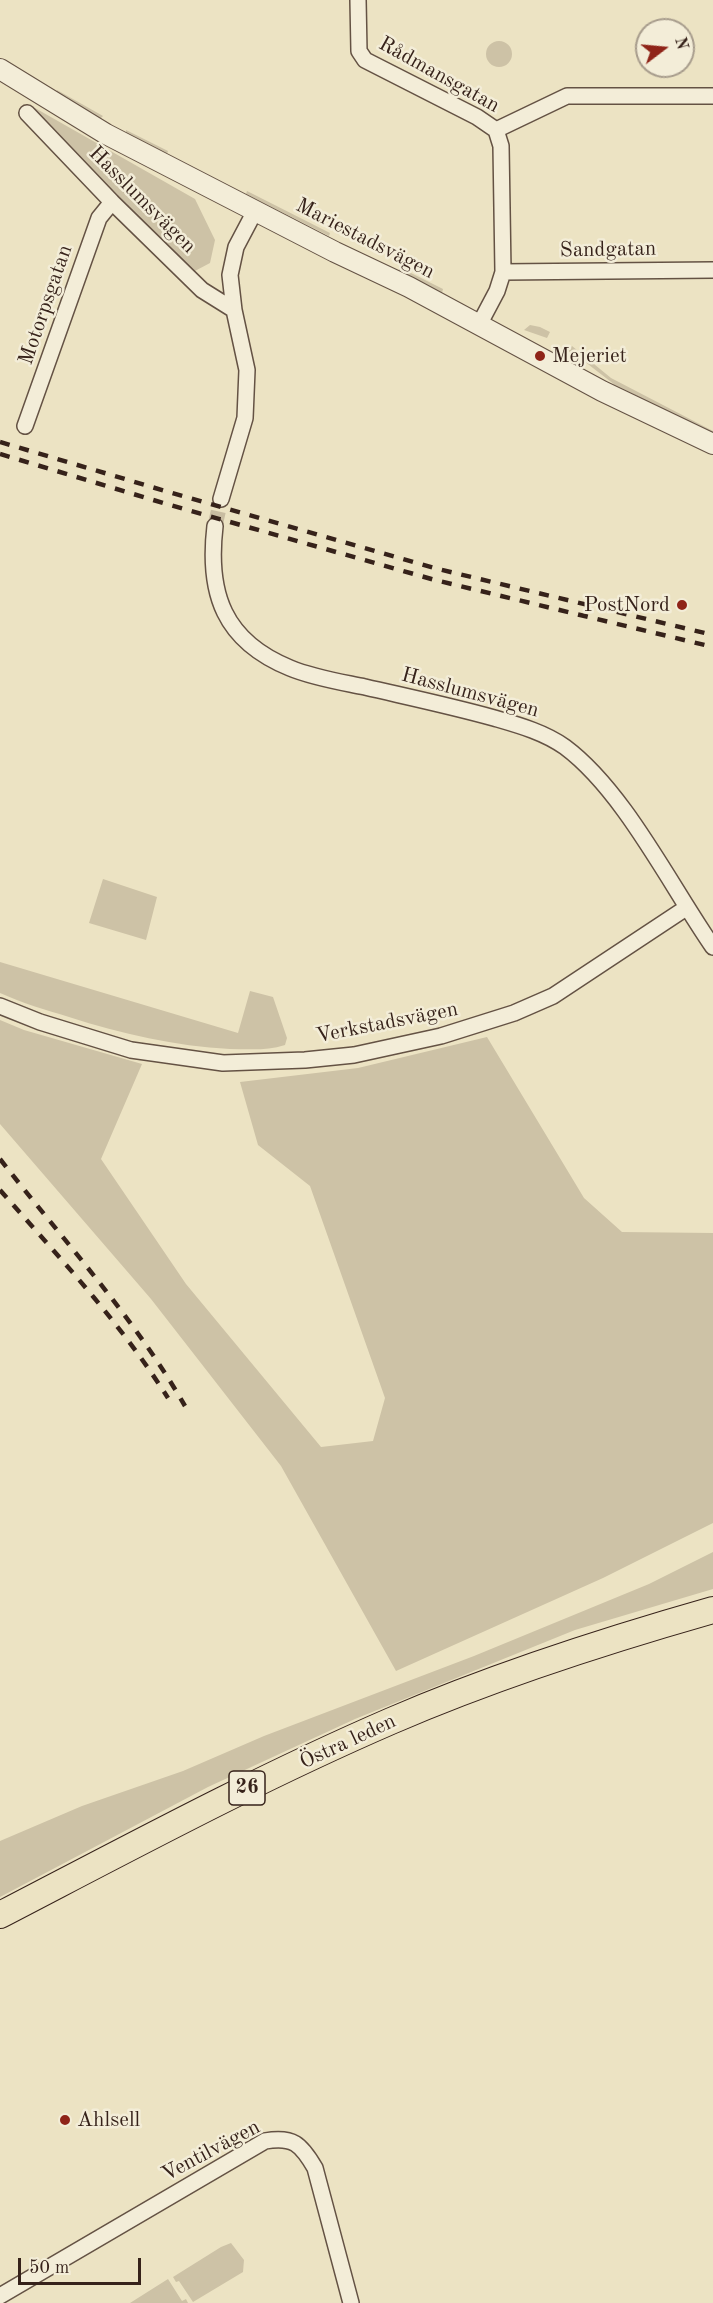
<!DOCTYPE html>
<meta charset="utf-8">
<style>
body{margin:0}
#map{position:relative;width:713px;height:2303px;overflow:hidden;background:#ece3c3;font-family:"Old Standard TT",serif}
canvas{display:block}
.north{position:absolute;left:635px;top:18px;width:60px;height:60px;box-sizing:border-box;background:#f3edd8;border:2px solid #a79c8c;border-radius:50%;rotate:74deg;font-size:16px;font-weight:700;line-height:24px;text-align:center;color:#36221a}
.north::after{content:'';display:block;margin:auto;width:21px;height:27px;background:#8f2418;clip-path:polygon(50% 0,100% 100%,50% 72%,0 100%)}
.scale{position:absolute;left:18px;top:2258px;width:123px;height:27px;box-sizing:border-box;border:3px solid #36221a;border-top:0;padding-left:8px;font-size:18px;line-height:21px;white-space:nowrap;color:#36221a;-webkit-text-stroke:4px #f3edd8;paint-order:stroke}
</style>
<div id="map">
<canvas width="713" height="2303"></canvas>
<div class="north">N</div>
<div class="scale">50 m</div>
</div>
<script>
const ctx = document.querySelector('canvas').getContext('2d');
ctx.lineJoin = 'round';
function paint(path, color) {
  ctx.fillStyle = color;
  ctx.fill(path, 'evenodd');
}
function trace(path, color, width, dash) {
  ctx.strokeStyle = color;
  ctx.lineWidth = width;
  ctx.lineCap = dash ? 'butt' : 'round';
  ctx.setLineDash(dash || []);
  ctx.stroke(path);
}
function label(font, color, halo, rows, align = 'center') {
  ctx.font = font + ' "Old Standard TT",serif';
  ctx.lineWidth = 5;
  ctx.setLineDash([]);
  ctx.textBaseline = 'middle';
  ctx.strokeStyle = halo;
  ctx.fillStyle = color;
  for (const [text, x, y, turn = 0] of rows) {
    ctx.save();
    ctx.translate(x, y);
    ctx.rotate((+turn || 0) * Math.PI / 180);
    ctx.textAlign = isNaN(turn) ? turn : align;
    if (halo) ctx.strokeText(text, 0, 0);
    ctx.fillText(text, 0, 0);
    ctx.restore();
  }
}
paint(new Path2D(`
 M486 54a13 13 0 1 1 26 0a13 13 0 1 1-26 0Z
 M 57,90 L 103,116 L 100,119 L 56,94 Z
 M 35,108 L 195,199 L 215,240 L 210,263 L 193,272 L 117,198 L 32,109 Z
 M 126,130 L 168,151 L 167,154 L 126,134 Z
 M 247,191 L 330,233 L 329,236 L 246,194 Z
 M 399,267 L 443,289 L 442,293 L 399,271 Z
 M 530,325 L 540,327 L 550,332 L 547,338 L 524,330 Z
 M 572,346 L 611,378 L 713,431 L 713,434 L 615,385 L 580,358 L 568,351 Z
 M 103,879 L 157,897 L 146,940 L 89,923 Z
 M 0,962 L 238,1033 L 250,991 L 273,997 L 287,1038 L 285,1045 C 267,1051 249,1049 230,1049 C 175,1046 122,1034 69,1017 C 46,1010 22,1003 0,993 Z
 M 0,1020 L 24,1030 L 142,1064 L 101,1159 L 186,1284 L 321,1447 L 373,1441 L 385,1398 L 310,1186 L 258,1145 L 240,1082 L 358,1068 L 487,1037 L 584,1198 L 622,1232 L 713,1233 L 713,1523 L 603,1578 L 396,1671 L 281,1466 L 151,1299 L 0,1124 Z
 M 713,1552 L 713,1589 L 575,1630 L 355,1719 L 208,1787 L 0,1897 L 0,1841 L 82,1806 L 183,1771 L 264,1736 L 474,1656 L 649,1584 Z
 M 231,2243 L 244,2260 L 243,2272 L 193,2302 L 179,2281 L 176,2282 L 173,2277 L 221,2247 Z
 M 168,2279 L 182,2301 L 186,2299 L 188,2303 L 130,2303 Z`), '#cdc2a6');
trace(new Path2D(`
 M 215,526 L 221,499`), '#c8bca1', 15, [15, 8]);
const minor = new Path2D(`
 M 358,0 L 359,51 L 365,60 L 477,117 L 496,130 L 501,146 L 503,272 L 497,291 L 479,325
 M 27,113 L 112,202 L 202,290 L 234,310
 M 496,130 L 567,96 L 713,96
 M 503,272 L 713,270
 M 25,426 L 99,218 L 112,202
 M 221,499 L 245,418 L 247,370 L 234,310 L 230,275 L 236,247 L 255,211
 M 215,526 C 207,594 224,641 290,668 C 314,678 341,682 365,687 C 408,697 451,706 494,718 C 518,725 544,732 565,747 C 624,791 670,885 713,947
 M 0,1006 L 40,1022 L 131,1050 L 223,1063 L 305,1060 L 354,1055 L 441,1036 L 514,1013 L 553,996 L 686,908
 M 0,2296 L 265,2141 C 293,2136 301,2144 315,2168 L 351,2303`);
const tertiary = new Path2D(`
 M 0,69 L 106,134 L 335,252 L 409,287 L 602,391 L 713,444`);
const trunk = new Path2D(`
 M 0,1915 C 129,1848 257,1779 391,1721 C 495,1676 604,1641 713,1610`);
trace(minor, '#645244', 18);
trace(tertiary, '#645244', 22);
trace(trunk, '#36221a', 28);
trace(minor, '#f3edd8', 15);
trace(tertiary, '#f3edd8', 20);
trace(trunk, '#ece3c3', 26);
trace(new Path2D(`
 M 0,442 L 172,493 L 438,569 L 713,635
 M 0,454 L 170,505 L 435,580 L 713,647
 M 0,1159 C 63,1240 134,1317 185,1406
 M 0,1190 C 59,1257 120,1322 168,1398`), '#36221a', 4.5, [10, 10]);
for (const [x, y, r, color] of [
 [540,356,6,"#8f2418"],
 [682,605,6,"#8f2418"],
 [65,2120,6,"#8f2418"]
]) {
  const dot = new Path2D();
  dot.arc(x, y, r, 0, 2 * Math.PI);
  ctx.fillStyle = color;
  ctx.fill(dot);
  trace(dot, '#f3edd8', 2);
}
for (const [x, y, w] of [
 [247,1788,36]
]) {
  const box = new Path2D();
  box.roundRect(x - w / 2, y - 17, w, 34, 4.5);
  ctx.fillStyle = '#f3edd8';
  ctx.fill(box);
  trace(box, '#36221a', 1.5);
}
label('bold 20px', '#36221a', null, [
 ["26",247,1788]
]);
label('21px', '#36221a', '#f3edd8', [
 ["Rådmansgatan",439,75,29],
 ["Hasslumsvägen",142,200,45],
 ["Mariestadsvägen",365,239,27],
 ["Sandgatan",608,250,-1],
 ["Motorpsgatan",46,305,-71],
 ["Hasslumsvägen",470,693,15],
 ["Verkstadsvägen",387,1023,-11],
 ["Östra leden",348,1742,-25],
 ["Ventilvägen",211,2151,-28]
]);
label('21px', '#36221a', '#f3edd8', [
 ["Mejeriet",552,356],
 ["PostNord",670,605,"right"],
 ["Ahlsell",77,2120]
], 'left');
</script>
